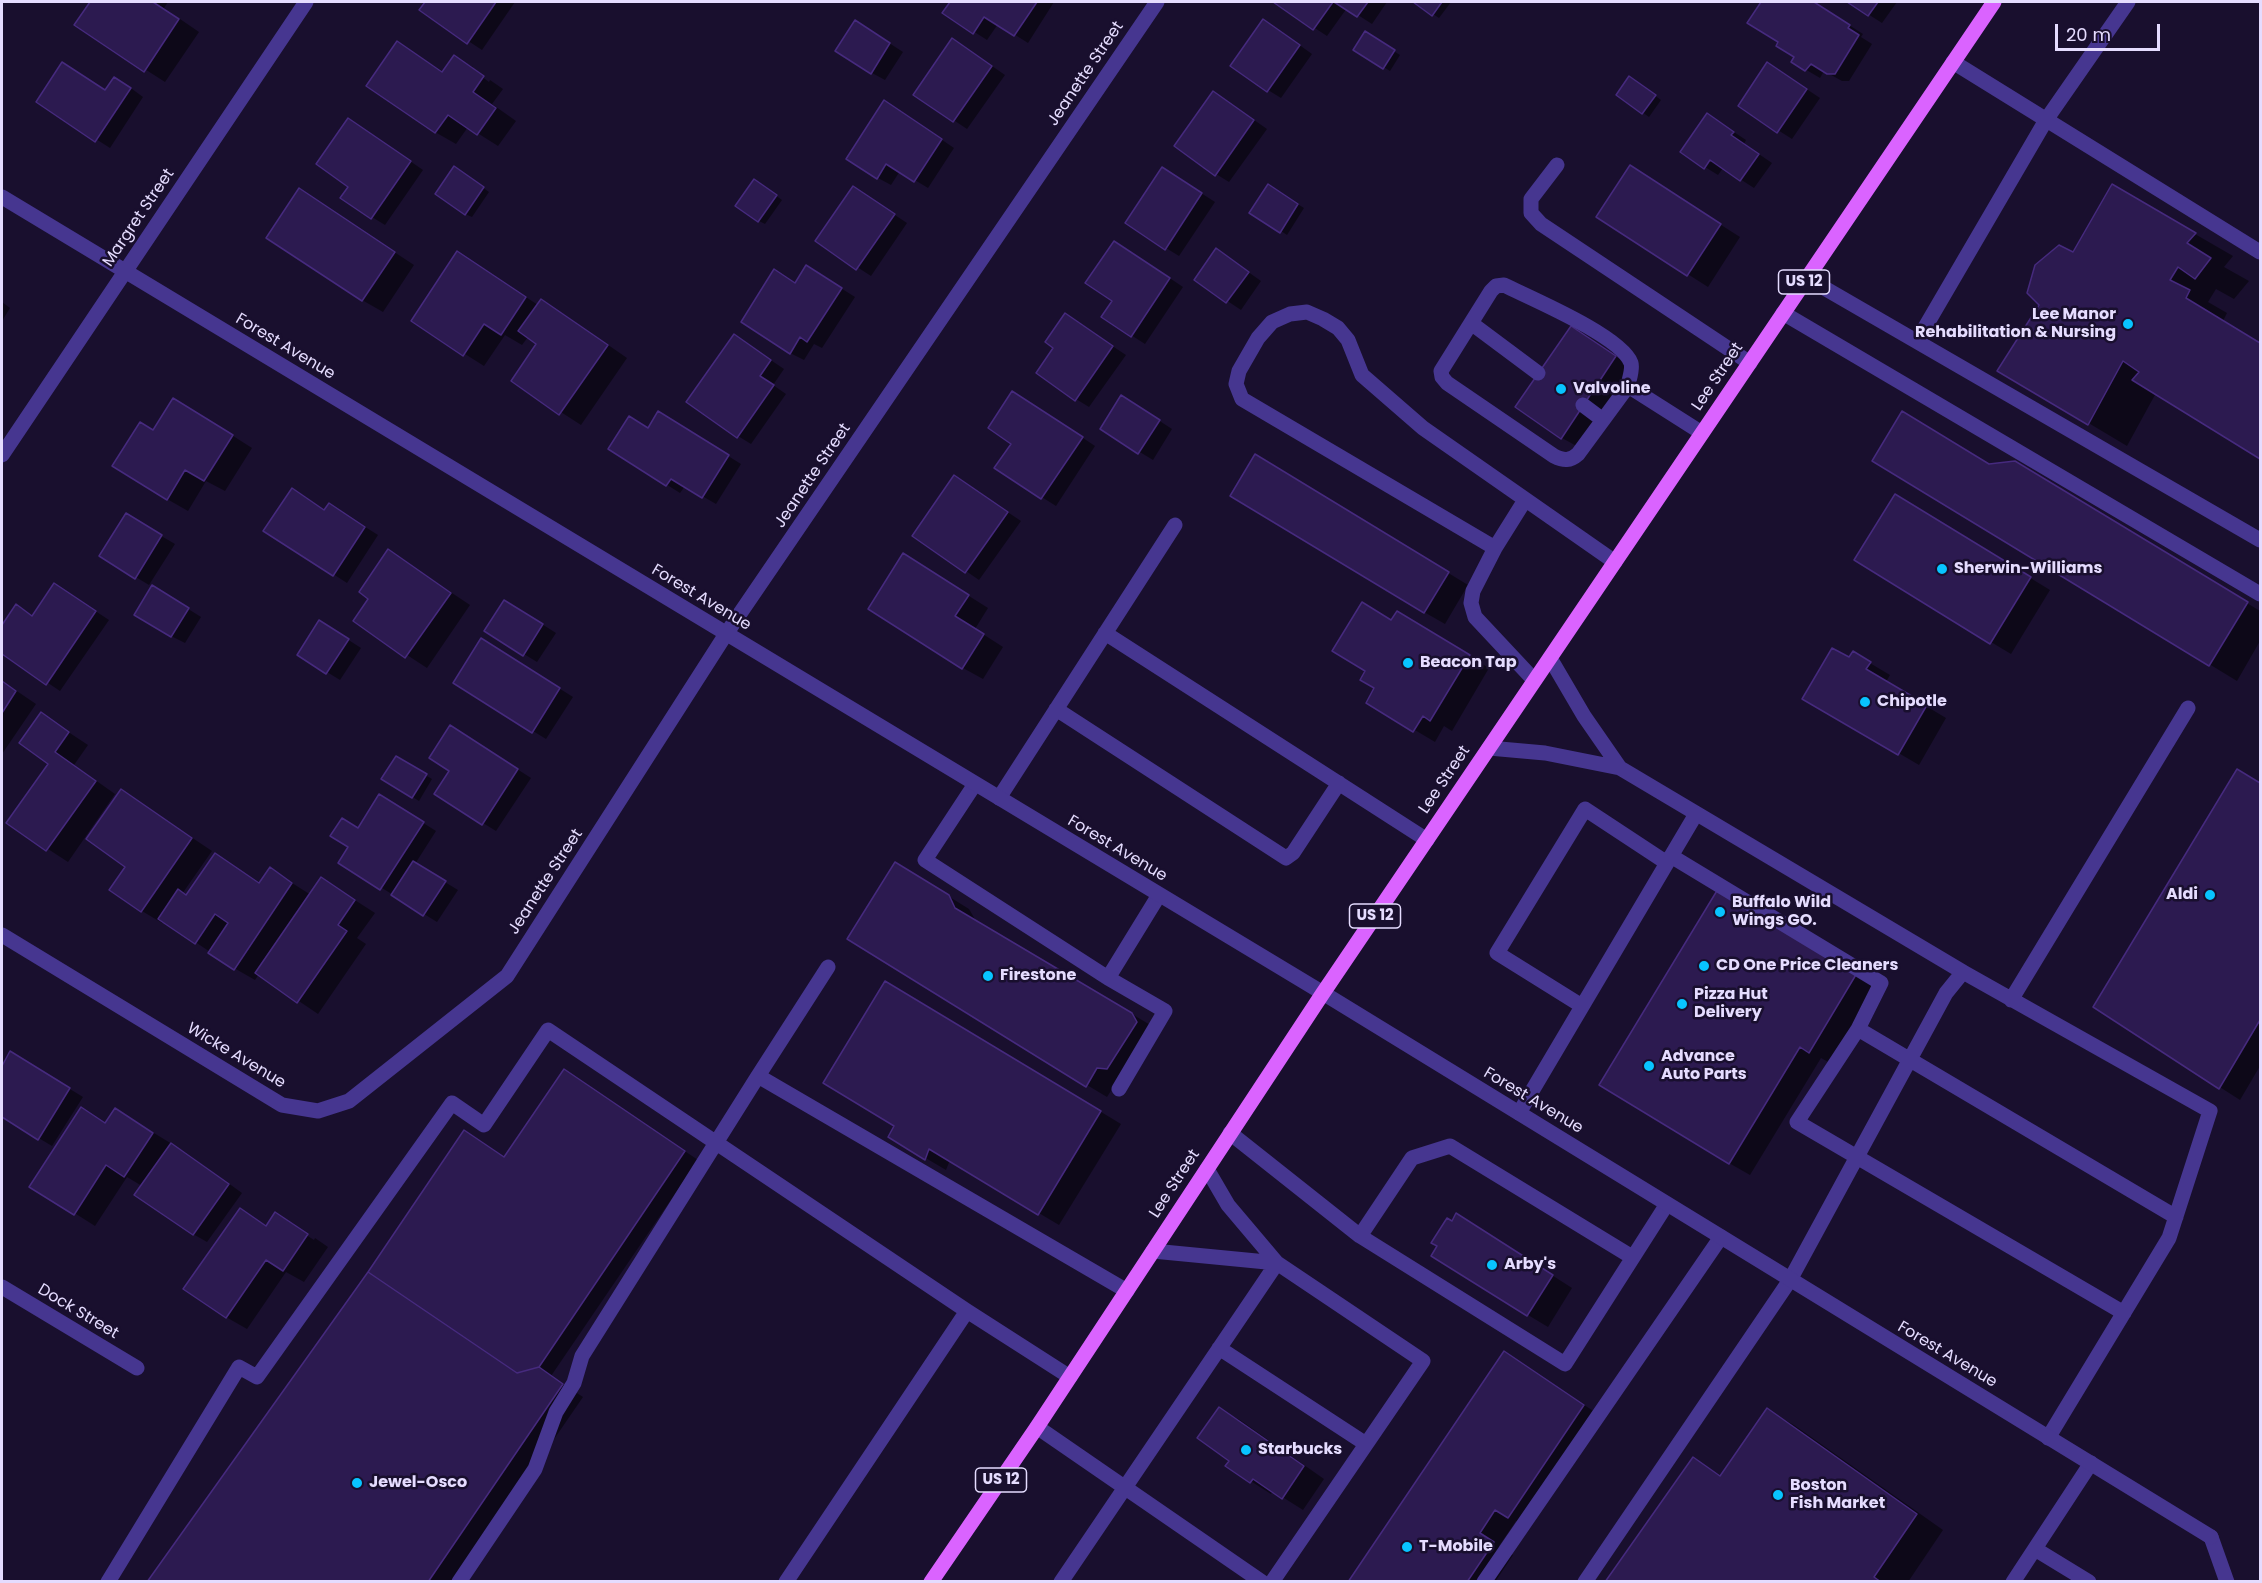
<!DOCTYPE html>
<style>
body{margin:0}
#map{position:relative;width:2262px;height:1583px;overflow:hidden;background:#190f2e;font-family:Poppins,sans-serif}
canvas{display:block}
.frame{position:absolute;inset:0;border:3px solid #e5dcff;pointer-events:none}
.scale{position:absolute;left:2055px;top:24px;width:105px;height:27px;box-sizing:border-box;border:3px solid #e5dcff;border-top:0;padding-left:8px;font-size:18px;line-height:21px;white-space:nowrap;color:#e5dcff;-webkit-text-stroke:4px #190f2e;paint-order:stroke}
</style>
<div id="map">
<canvas width="2262" height="1583"></canvas>
<div class="frame"></div>
<div class="scale">20 m</div>
</div>
<script>
const ctx = document.querySelector('canvas').getContext('2d');
ctx.lineJoin = 'round';
function paint(path, color) {
  ctx.fillStyle = color;
  ctx.fill(path, 'evenodd');
}
function trace(path, color, width, dash) {
  ctx.strokeStyle = color;
  ctx.lineWidth = width;
  ctx.lineCap = dash ? 'butt' : 'round';
  ctx.setLineDash(dash || []);
  ctx.stroke(path);
}
function label(font, color, halo, rows, align = 'center') {
  ctx.font = font + ' Poppins,sans-serif';
  ctx.lineWidth = 5;
  ctx.setLineDash([]);
  ctx.textBaseline = 'middle';
  ctx.strokeStyle = halo;
  ctx.fillStyle = color;
  for (const [text, x, y, turn = 0] of rows) {
    ctx.save();
    ctx.translate(x, y);
    ctx.rotate((+turn || 0) * Math.PI / 180);
    ctx.textAlign = isNaN(turn) ? turn : align;
    if (halo) ctx.strokeText(text, 0, 0);
    ctx.fillText(text, 0, 0);
    ctx.restore();
  }
}
paint(new Path2D(`
 M 92,2 L 168,2 L 164,8 L 199,32 L 165,82 L 76,25 Z
 M 427,2 L 515,2 L 482,50 L 421,10 Z
 M 952,2 L 1054,2 L 1028,43 L 998,24 L 987,40 L 945,13 Z
 M 1275,2 L 1387,2 L 1372,24 L 1347,8 L 1327,36 Z
 M 1415,2 L 1451,2 L 1439,18 Z
 M 1763,2 L 1813,2 L 1863,34 L 1861,37 L 1872,44 L 1849,81 L 1842,81 L 1824,71 L 1820,78 L 1793,62 L 1796,57 L 1780,42 L 1749,22 Z
 M 1849,2 L 1897,2 L 1882,23 Z
 M 1277,29 L 1312,54 L 1281,98 L 1268,90 Z
 M 869,30 L 903,52 L 885,80 L 872,73 Z
 M 1365,33 L 1400,55 L 1390,71 L 1355,49 Z
 M 398,43 L 444,72 L 454,57 L 473,67 L 473,70 L 489,82 L 490,80 L 503,89 L 492,104 L 516,121 L 498,146 L 468,127 L 456,144 L 435,132 Z
 M 966,48 L 1005,75 L 967,129 L 916,95 Z
 M 1781,72 L 1820,98 L 1792,139 L 1740,106 Z
 M 1636,82 L 1661,100 L 1649,117 L 1618,95 Z
 M 128,86 L 143,97 L 110,148 L 38,102 L 106,92 Z
 M 1227,101 L 1267,129 L 1229,182 L 1216,174 Z
 M 898,110 L 954,148 L 928,188 L 900,171 L 891,185 L 878,178 Z
 M 1708,115 L 1746,140 L 1744,144 L 1772,163 L 1754,188 L 1723,168 L 1718,175 L 1705,167 Z
 M 362,128 L 423,170 L 385,225 L 372,217 L 350,186 Z
 M 1630,167 L 1740,237 L 1708,287 L 1598,217 Z
 M 461,172 L 489,192 L 472,217 L 465,214 Z
 M 1176,177 L 1215,202 L 1179,256 L 1166,248 Z
 M 761,185 L 782,200 L 765,224 L 759,221 Z
 M 2112,186 L 2233,256 L 2224,267 L 2249,281 L 2234,299 L 2216,289 L 2208,302 L 2227,313 L 2223,321 L 2260,344 L 2260,457 L 2156,393 L 2127,446 L 2000,370 L 2073,254 Z
 M 854,188 L 907,223 L 871,276 L 817,241 Z
 M 300,190 L 414,265 L 383,312 L 362,300 Z
 M 1275,190 L 1304,208 L 1287,235 L 1281,231 Z
 M 1128,250 L 1183,287 L 1145,344 L 1103,317 L 1114,301 Z
 M 1217,250 L 1261,281 L 1241,310 L 1196,280 Z
 M 477,265 L 538,305 L 541,301 L 562,313 L 627,358 L 581,425 L 513,381 L 538,344 L 528,337 L 522,345 L 505,335 L 484,366 L 413,321 Z
 M 820,275 L 855,297 L 822,348 L 814,344 L 804,360 L 790,353 L 796,285 Z
 M 2,302 L 10,308 L 2,321 Z
 M 1065,315 L 1126,355 L 1089,407 L 1076,399 L 1055,348 Z
 M 1572,328 L 1635,369 L 1582,449 L 1562,438 Z
 M 747,344 L 784,369 L 773,385 L 786,394 L 751,444 L 738,436 Z
 M 1026,400 L 1095,446 L 1056,506 L 996,468 L 1013,443 Z
 M 1135,405 L 1172,429 L 1153,460 L 1102,429 Z
 M 194,411 L 252,448 L 225,491 L 206,481 L 188,511 L 167,499 Z
 M 672,421 L 741,464 L 716,504 L 685,486 L 680,493 L 610,449 L 649,430 Z
 M 1874,460 L 1990,465 L 2042,478 L 2260,611 L 2260,641 L 2237,681 Z
 M 1276,468 L 1468,585 L 1445,624 L 1424,612 Z
 M 955,477 L 1021,521 L 979,580 L 914,535 Z
 M 1916,508 L 2050,590 L 2011,654 L 1991,642 Z
 M 325,511 L 343,513 L 378,535 L 347,583 L 265,530 Z
 M 139,523 L 175,544 L 149,585 L 101,556 Z
 M 389,551 L 470,605 L 427,668 L 355,621 L 370,599 Z
 M 923,567 L 988,608 L 975,629 L 1003,647 L 983,679 L 963,668 Z
 M 68,593 L 109,620 L 60,691 L 2,652 L 2,628 L 16,606 L 33,617 Z
 M 166,595 L 201,617 L 185,643 L 171,636 Z
 M 518,609 L 556,633 L 537,662 L 524,654 Z
 M 1392,622 L 1417,625 L 1489,668 L 1452,731 L 1444,726 L 1435,742 L 1368,702 L 1376,688 Z
 M 333,630 L 361,648 L 340,680 L 327,672 Z
 M 495,648 L 573,697 L 546,739 L 533,731 Z
 M 1853,653 L 1890,675 L 1886,682 L 1946,718 L 1919,765 L 1805,698 L 1849,659 Z
 M 2,681 L 36,704 L 2,754 Z
 M 41,714 L 88,745 L 74,765 L 115,794 L 68,862 L 8,823 L 50,763 Z
 M 464,735 L 531,778 L 496,831 L 483,823 L 451,770 Z
 M 396,758 L 432,779 L 419,801 L 384,779 Z
 M 2237,771 L 2260,785 L 2260,1066 L 2240,1100 L 2095,1007 Z
 M 122,791 L 212,851 L 182,894 L 187,896 L 215,855 L 261,883 L 270,869 L 311,895 L 322,879 L 375,913 L 357,938 L 366,944 L 318,1014 L 259,974 L 255,980 L 234,968 L 164,921 L 162,923 L 142,911 L 112,890 L 128,866 Z
 M 393,804 L 436,831 L 415,864 L 458,890 L 437,922 L 340,862 L 358,829 Z
 M 916,876 L 969,909 L 976,921 L 1152,1026 L 1107,1097 L 1087,1085 Z
 M 1719,891 L 1877,986 L 1830,1063 L 1821,1058 L 1750,1175 L 1729,1163 Z
 M 906,994 L 1121,1124 L 1059,1225 L 950,1160 L 946,1170 L 890,1137 L 896,1125 Z
 M 11,1053 L 83,1097 L 52,1146 L 2,1116 L 2,1068 Z
 M 578,1079 L 698,1160 L 551,1376 L 583,1397 L 456,1582 L 149,1582 Z
 M 136,1122 L 185,1152 L 242,1193 L 207,1242 L 193,1234 L 142,1186 L 127,1177 L 95,1226 L 32,1186 L 107,1124 Z
 M 240,1210 L 267,1226 L 276,1214 L 294,1224 L 294,1227 L 314,1240 L 315,1238 L 328,1247 L 304,1282 L 286,1272 L 247,1329 L 226,1317 Z
 M 1477,1227 L 1572,1288 L 1548,1327 L 1528,1315 L 1439,1246 Z
 M 1505,1353 L 1604,1418 L 1529,1529 L 1516,1521 L 1499,1546 L 1513,1555 L 1495,1582 L 1350,1582 Z
 M 1219,1409 L 1240,1420 L 1324,1479 L 1303,1510 L 1273,1491 L 1271,1494 L 1227,1466 L 1231,1460 Z
 M 1767,1410 L 1794,1425 L 1943,1530 L 1908,1582 L 1607,1582 L 1694,1459 L 1722,1476 Z`), '#0007');
const building = new Path2D(`
 M 90,2 L 153,2 L 179,19 L 144,72 L 74,25 Z
 M 425,2 L 496,2 L 467,44 L 419,10 Z
 M 950,2 L 1037,2 L 1014,36 L 984,17 L 973,34 L 942,13 Z
 M 1273,2 L 1333,2 L 1313,30 Z
 M 1334,2 L 1368,2 L 1357,17 Z
 M 1413,2 L 1442,2 L 1432,16 Z
 M 1761,2 L 1814,2 L 1850,25 L 1848,28 L 1859,35 L 1835,74 L 1827,74 L 1811,64 L 1805,71 L 1791,62 L 1794,57 L 1776,46 L 1778,42 L 1747,23 Z
 M 1847,2 L 1878,2 L 1868,16 Z
 M 1263,19 L 1300,45 L 1267,92 L 1230,66 Z
 M 855,20 L 890,43 L 871,74 L 835,51 Z
 M 1365,31 L 1395,50 L 1383,69 L 1353,50 Z
 M 952,38 L 992,66 L 953,122 L 913,95 Z
 M 397,41 L 442,72 L 454,55 L 484,76 L 473,92 L 496,108 L 477,135 L 448,115 L 435,133 L 366,86 Z
 M 62,62 L 105,90 L 114,77 L 131,88 L 95,142 L 36,102 Z
 M 1767,62 L 1807,89 L 1777,133 L 1738,106 Z
 M 1629,76 L 1656,95 L 1642,114 L 1616,95 Z
 M 1213,91 L 1254,120 L 1215,176 L 1174,146 Z
 M 884,100 L 942,139 L 914,182 L 886,164 L 877,179 L 846,159 Z
 M 1707,113 L 1734,132 L 1731,135 L 1759,154 L 1740,181 L 1710,160 L 1704,169 L 1680,152 Z
 M 348,118 L 411,161 L 371,219 L 340,198 L 348,187 L 316,164 Z
 M 1630,165 L 1721,224 L 1687,276 L 1596,217 Z
 M 454,166 L 484,187 L 465,215 L 435,194 Z
 M 1162,167 L 1202,193 L 1165,250 L 1125,223 Z
 M 754,179 L 777,195 L 758,222 L 735,206 Z
 M 1268,184 L 1298,204 L 1280,233 L 1249,213 Z
 M 2112,184 L 2196,233 L 2187,243 L 2211,258 L 2195,279 L 2178,267 L 2170,280 L 2190,290 L 2186,298 L 2260,343 L 2260,459 L 2132,380 L 2139,372 L 2123,361 L 2088,425 L 1997,371 L 2039,305 L 2027,293 L 2035,265 L 2059,245 L 2073,252 Z
 M 853,186 L 895,214 L 856,270 L 815,241 Z
 M 299,188 L 395,252 L 362,301 L 266,238 Z
 M 1114,241 L 1170,278 L 1131,337 L 1101,317 L 1112,301 L 1085,283 Z
 M 1216,248 L 1249,272 L 1226,303 L 1194,280 Z
 M 457,251 L 526,297 L 501,335 L 484,324 L 463,356 L 411,321 Z
 M 806,265 L 842,288 L 807,342 L 800,337 L 790,354 L 741,322 L 774,269 L 795,283 Z
 M 541,299 L 608,345 L 559,415 L 511,381 L 536,344 L 518,331 Z
 M 1065,313 L 1113,346 L 1075,401 L 1036,373 L 1053,348 L 1045,342 Z
 M 1571,326 L 1616,356 L 1561,439 L 1515,407 Z
 M 734,334 L 771,360 L 760,376 L 774,385 L 737,438 L 686,402 Z
 M 1012,391 L 1083,437 L 1041,499 L 994,468 L 1011,444 L 988,428 Z
 M 1121,395 L 1160,420 L 1138,454 L 1100,429 Z
 M 173,398 L 233,435 L 204,481 L 185,470 L 167,500 L 112,466 L 140,422 L 153,430 Z
 M 658,411 L 729,455 L 702,498 L 671,479 L 666,486 L 608,449 L 629,416 L 648,428 Z
 M 1902,411 L 1989,464 L 2015,461 L 2248,602 L 2209,666 L 1872,461 Z
 M 1255,454 L 1449,572 L 1424,613 L 1230,496 Z
 M 954,475 L 1008,512 L 965,573 L 912,536 Z
 M 292,488 L 324,510 L 329,503 L 365,527 L 333,576 L 263,531 Z
 M 1895,494 L 2031,577 L 1990,644 L 1854,560 Z
 M 126,513 L 162,535 L 135,579 L 99,556 Z
 M 388,549 L 451,593 L 405,658 L 353,621 L 368,599 L 359,592 Z
 M 903,553 L 969,595 L 955,616 L 984,634 L 962,669 L 868,609 Z
 M 54,583 L 96,611 L 46,685 L 2,654 L 2,625 L 16,604 L 32,616 Z
 M 152,585 L 189,608 L 171,637 L 134,615 Z
 M 504,600 L 543,624 L 523,656 L 484,631 Z
 M 1362,602 L 1391,620 L 1397,611 L 1470,655 L 1430,721 L 1423,716 L 1413,732 L 1366,703 L 1374,688 L 1360,680 L 1365,671 L 1332,651 Z
 M 319,620 L 349,639 L 326,674 L 297,655 Z
 M 481,638 L 560,688 L 532,733 L 453,683 Z
 M 1832,648 L 1849,657 L 1853,651 L 1871,662 L 1866,669 L 1927,705 L 1898,755 L 1802,699 Z
 M 2,681 L 16,691 L 2,713 Z
 M 41,712 L 69,732 L 55,752 L 96,781 L 46,851 L 6,823 L 48,764 L 19,743 Z
 M 450,725 L 518,769 L 482,825 L 434,794 L 449,771 L 429,758 Z
 M 396,756 L 427,774 L 412,798 L 381,779 Z
 M 2237,769 L 2260,783 L 2260,1020 L 2219,1089 L 2093,1007 Z
 M 121,789 L 192,838 L 141,912 L 109,890 L 125,867 L 86,839 Z
 M 379,794 L 424,822 L 380,890 L 338,863 L 348,847 L 330,836 L 342,818 L 358,828 Z
 M 215,853 L 259,883 L 270,867 L 292,883 L 234,970 L 208,953 L 228,923 L 215,914 L 195,944 L 158,919 L 178,889 L 186,895 Z
 M 413,861 L 446,881 L 423,916 L 391,895 Z
 M 895,862 L 949,895 L 955,908 L 1132,1013 L 1137,1022 L 1107,1069 L 1097,1068 L 1086,1087 L 847,939 Z
 M 321,877 L 355,900 L 338,925 L 347,931 L 297,1003 L 255,973 Z
 M 1718,889 L 1857,973 L 1809,1053 L 1800,1047 L 1729,1164 L 1599,1085 Z
 M 885,981 L 1101,1111 L 1038,1215 L 929,1149 L 925,1160 L 888,1137 L 894,1126 L 823,1083 Z
 M 10,1051 L 70,1088 L 38,1140 L 2,1117 L 2,1066 Z
 M 564,1069 L 685,1151 L 539,1367 L 517,1373 L 368,1272 L 464,1130 L 504,1157 Z
 M 81,1107 L 105,1123 L 115,1108 L 153,1133 L 124,1177 L 106,1165 L 74,1215 L 29,1187 Z
 M 171,1143 L 229,1184 L 193,1235 L 134,1195 Z
 M 240,1208 L 266,1226 L 275,1212 L 308,1234 L 283,1271 L 266,1260 L 226,1318 L 183,1289 Z
 M 1456,1213 L 1553,1275 L 1527,1316 L 1431,1256 L 1437,1246 L 1431,1243 L 1447,1218 L 1452,1221 Z
 M 368,1272 L 517,1373 L 539,1367 L 563,1384 L 428,1582 L 147,1582 Z
 M 1504,1351 L 1584,1405 L 1508,1518 L 1495,1510 L 1480,1533 L 1494,1542 L 1467,1582 L 1348,1582 Z
 M 1219,1407 L 1304,1466 L 1282,1499 L 1253,1479 L 1250,1483 L 1225,1466 L 1229,1461 L 1197,1438 Z
 M 1767,1408 L 1917,1514 L 1874,1577 L 1881,1582 L 1605,1582 L 1693,1457 L 1720,1476 Z`);
paint(building, '#2c1a50');
trace(building, '#462a7e', 1.5);
trace(new Path2D(`
 M 1953,62 L 2260,252
 M 1557,165 L 1531,199 L 1531,213 L 1541,224 L 1750,363
 M 1807,278 L 2260,540
 M 1783,313 L 2260,594
 M 1471,323 L 1538,373
 M 1917,341 L 2046,120 L 2128,2
 M 1628,386 C 1629,379 1633,369 1631,363 C 1621,336 1530,298 1504,285 L 1496,286 L 1491,291 L 1441,371 L 1442,377 L 1447,383 L 1554,456 C 1564,461 1570,461 1578,454 L 1628,386 L 1702,433
 M 1583,405 L 1603,420
 M 1525,500 L 1495,548 L 1473,591 L 1471,603 L 1475,617 L 1534,680
 M 1495,548 L 1242,399 L 1236,384 L 1239,371 L 1258,338 L 1272,322 L 1290,314 L 1307,312 L 1323,319 L 1338,328 L 1348,340 L 1362,375 L 1423,428 L 1615,562
 M 1105,633 L 1427,840
 M 1550,658 L 1584,716 L 1620,768
 M 1056,709 L 1286,858 L 1293,853 L 1339,783
 M 1489,748 L 1545,753 L 1620,768 L 1963,972
 M 975,784 L 925,860 L 1108,978 L 1159,895
 M 999,798 L 1175,525
 M 1671,856 L 1881,983 L 1858,1029
 M 1108,978 L 1165,1011 L 1119,1089
 M 2011,1000 L 2188,708
 M 1582,1006 L 1497,953 L 1585,809 L 1667,863
 M 758,1076 L 828,967
 M 1519,1113 L 1696,814
 M 1230,1133 L 1360,1236 L 1565,1364 L 1667,1204
 M 1360,1236 L 1412,1158 L 1450,1146 L 1632,1257
 M 1153,1251 L 1277,1263 L 1228,1205 L 1207,1169
 M 2124,1313 L 1797,1122 L 1858,1029 L 2176,1217
 M 1219,1348 L 1366,1444
 M 1037,1427 L 1262,1582
 M 2211,1537 L 2227,1582
 M 2035,1549 L 2089,1582
 M 108,1582 L 239,1367 L 257,1377 L 452,1103 L 484,1125 L 548,1030 L 967,1311 L 1070,1377
 M 459,1582 L 535,1469 L 556,1412 L 574,1383 L 582,1356 L 758,1076 L 1127,1291
 M 786,1582 L 967,1311
 M 1061,1582 L 1277,1263 L 1423,1361 L 1272,1582
 M 1484,1582 L 1721,1237
 M 1585,1582 L 1790,1280 L 1946,993 L 1963,972 L 2210,1111 L 2169,1238 L 2048,1438
 M 2013,1582 L 2091,1463`), '#463690', 15);
trace(new Path2D(`
 M 2,197 L 1323,993 L 2211,1537
 M 2,455 L 306,2
 M 2,935 L 282,1105 L 318,1111 L 349,1101 L 507,976 L 726,634 L 1157,2
 M 2,1287 L 137,1368`), '#463690', 15);
trace(new Path2D(`
 M 931,1582 L 1037,1427 L 1323,993 L 1994,2`), '#da63ff', 15);
for (const [x, y, r, color] of [
 [2128,324,6,"#08c4ff"],
 [1561,389,6,"#08c4ff"],
 [1942,569,6,"#08c4ff"],
 [1408,663,6,"#08c4ff"],
 [1865,702,6,"#08c4ff"],
 [2210,895,6,"#08c4ff"],
 [1720,912,6,"#08c4ff"],
 [1704,966,6,"#08c4ff"],
 [988,976,6,"#08c4ff"],
 [1682,1004,6,"#08c4ff"],
 [1649,1066,6,"#08c4ff"],
 [1492,1265,6,"#08c4ff"],
 [1246,1450,6,"#08c4ff"],
 [357,1483,6,"#08c4ff"],
 [1778,1495,6,"#08c4ff"],
 [1407,1547,6,"#08c4ff"]
]) {
  const dot = new Path2D();
  dot.arc(x, y, r, 0, 2 * Math.PI);
  ctx.fillStyle = color;
  ctx.fill(dot);
  trace(dot, '#190f2e', 2);
}
for (const [x, y, w] of [
 [1804,282,51],
 [1375,916,51],
 [1001,1480,51]
]) {
  const box = new Path2D();
  box.roundRect(x - w / 2, y - 12, w, 24, 4.5);
  ctx.fillStyle = '#190f2e';
  ctx.fill(box);
  trace(box, '#e5dcff', 1.5);
}
label('bold 15px', '#e5dcff', null, [
 ["US 12",1804,282],
 ["US 12",1375,916],
 ["US 12",1001,1480]
]);
label('16px', '#e5dcff', '#190f2e', [
 ["Jeanette Street",1086,74,-56],
 ["Margret Street",139,218,-56],
 ["Forest Avenue",285,347,31],
 ["Lee Street",1718,377,-56],
 ["Jeanette Street",813,476,-56],
 ["Forest Avenue",701,598,31],
 ["Lee Street",1445,780,-56],
 ["Forest Avenue",1117,849,31],
 ["Jeanette Street",546,882,-57],
 ["Wicke Avenue",236,1056,31],
 ["Forest Avenue",1533,1101,31],
 ["Lee Street",1175,1184,-57],
 ["Dock Street",78,1312,31],
 ["Forest Avenue",1947,1355,31]
]);
label('bold 16px', '#e5dcff', '#190f2e', [
 ["Lee Manor",2116,315,"right"],
 ["Rehabilitation & Nursing",2116,333,"right"],
 ["Valvoline",1573,389],
 ["Sherwin-Williams",1954,569],
 ["Beacon Tap",1420,663],
 ["Chipotle",1877,702],
 ["Aldi",2198,895,"right"],
 ["Buffalo Wild",1732,903],
 ["Wings GO.",1732,921],
 ["CD One Price Cleaners",1716,966],
 ["Firestone",1000,976],
 ["Pizza Hut",1694,995],
 ["Delivery",1694,1013],
 ["Advance",1661,1057],
 ["Auto Parts",1661,1075],
 ["Arby's",1504,1265],
 ["Starbucks",1258,1450],
 ["Jewel-Osco",369,1483],
 ["Boston",1790,1486],
 ["Fish Market",1790,1504],
 ["T-Mobile",1419,1547]
], 'left');
</script>
